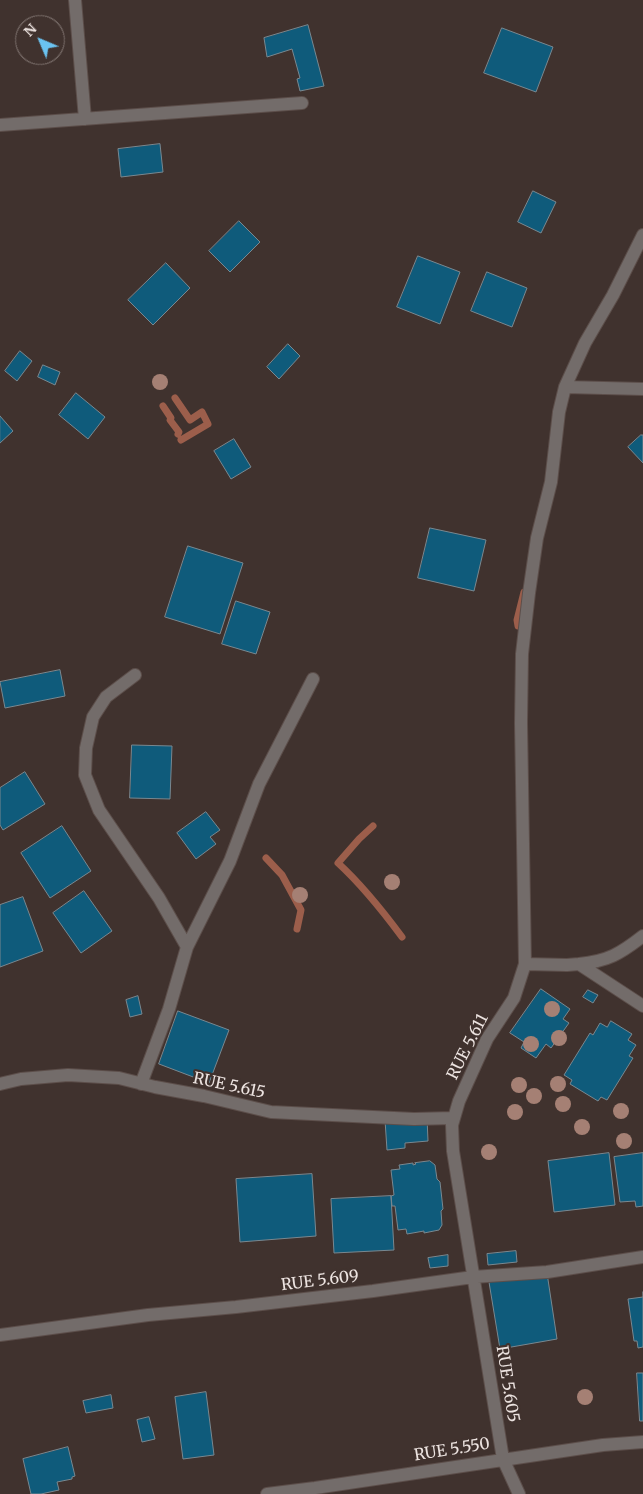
<!DOCTYPE html>
<style>
body{margin:0}
#map{position:relative;width:643px;height:1494px;overflow:hidden;background:#40322e;font-family:Merriweather,serif}
canvas{display:block}
.north{position:absolute;left:15px;top:15px;width:50px;height:50px;box-sizing:border-box;background:#40322e;border:1px solid #857975;border-radius:50%;rotate:315deg;font-size:14px;font-weight:700;line-height:20px;text-align:center;color:#ece3e0}
.north::after{content:'';display:block;margin:auto;width:18px;height:22px;background:#6ac3f1;clip-path:polygon(50% 0,100% 100%,50% 72%,0 100%)}
</style>
<div id="map">
<canvas width="643" height="1494"></canvas>
<div class="north">N</div>
</div>
<script>
const ctx = document.querySelector('canvas').getContext('2d');
ctx.lineJoin = 'round';
function trace(path, color, width, dash) {
  ctx.strokeStyle = color;
  ctx.lineWidth = width;
  ctx.lineCap = dash ? 'butt' : 'round';
  ctx.setLineDash(dash || []);
  ctx.stroke(path);
}
function paint(path, color) {
  ctx.fillStyle = color;
  ctx.fill(path, 'evenodd');
}
function label(font, color, halo, rows, align = 'center') {
  ctx.font = font + ' Merriweather,serif';
  ctx.lineWidth = 4.5;
  ctx.setLineDash([]);
  ctx.textBaseline = 'middle';
  ctx.strokeStyle = halo;
  ctx.fillStyle = color;
  for (const [text, x, y, turn = 0] of rows) {
    ctx.save();
    ctx.translate(x, y);
    ctx.rotate((+turn || 0) * Math.PI / 180);
    ctx.textAlign = isNaN(turn) ? turn : align;
    if (halo) ctx.strokeText(text, 0, 0);
    ctx.fillText(text, 0, 0);
    ctx.restore();
  }
}
trace(new Path2D(`
 M 175,398 L 190,420 L 202,412 L 208,424 L 181,440
 M 163,406 L 171,418 L 170,420 L 179,432 L 178,434
 M 518,626 L 517,620 L 524,592
 M 373,826 L 359,839 L 338,863 C 362,885 382,910 402,937
 M 266,858 L 282,875 L 301,910 L 297,929`), '#9c5e4b', 7);
const building = new Path2D(`
 M 308,25 L 324,86 L 300,91 L 297,79 L 300,78 L 292,49 L 267,57 L 264,38 Z
 M 502,28 L 553,47 L 536,92 L 484,73 Z
 M 160,144 L 163,172 L 121,177 L 118,149 Z
 M 533,191 L 556,202 L 541,233 L 518,222 Z
 M 239,221 L 260,242 L 230,272 L 209,251 Z
 M 418,256 L 460,272 L 440,324 L 397,307 Z
 M 166,263 L 190,288 L 153,325 L 128,300 Z
 M 487,272 L 527,288 L 512,327 L 471,311 Z
 M 288,344 L 300,356 L 279,379 L 267,367 Z
 M 20,351 L 32,361 L 17,381 L 5,371 Z
 M 43,365 L 60,372 L 55,385 L 38,377 Z
 M 76,393 L 105,417 L 88,439 L 59,415 Z
 M 0,416 L 13,431 L 0,443 Z
 M 641,435 L 643,435 L 643,463 L 628,447 Z
 M 234,439 L 251,467 L 231,479 L 214,451 Z
 M 430,528 L 486,540 L 474,591 L 418,578 Z
 M 188,546 L 243,563 L 220,634 L 165,617 Z
 M 236,601 L 270,612 L 256,654 L 222,644 Z
 M 60,670 L 65,696 L 5,708 L 0,682 Z
 M 132,745 L 172,746 L 170,799 L 130,798 Z
 M 25,772 L 45,804 L 3,830 L 0,825 L 0,788 Z
 M 206,812 L 220,830 L 210,837 L 216,844 L 196,859 L 177,833 Z
 M 62,826 L 91,871 L 50,898 L 21,853 Z
 M 84,891 L 112,931 L 81,953 L 53,913 Z
 M 23,897 L 43,951 L 0,967 L 0,905 Z
 M 541,989 L 570,1009 L 563,1019 L 569,1023 L 551,1048 L 546,1044 L 536,1058 L 521,1048 L 524,1042 L 510,1033 Z
 M 588,990 L 598,995 L 593,1003 L 583,997 Z
 M 138,996 L 142,1014 L 130,1017 L 126,1000 Z
 M 178,1011 L 229,1030 L 209,1083 L 159,1064 Z
 M 611,1021 L 632,1034 L 628,1040 L 636,1045 L 629,1056 L 633,1058 L 607,1100 L 601,1097 L 598,1101 L 570,1084 L 572,1080 L 564,1075 L 590,1033 L 593,1035 L 600,1023 L 607,1027 Z
 M 427,1117 L 428,1141 L 405,1143 L 405,1148 L 387,1150 L 385,1120 Z
 M 609,1153 L 615,1205 L 554,1212 L 548,1161 Z
 M 643,1153 L 643,1206 L 636,1207 L 635,1201 L 620,1202 L 614,1157 Z
 M 430,1161 L 435,1165 L 437,1179 L 440,1182 L 443,1209 L 441,1211 L 442,1225 L 439,1230 L 424,1233 L 424,1231 L 407,1234 L 406,1229 L 398,1230 L 395,1206 L 392,1206 L 391,1196 L 394,1195 L 391,1170 L 400,1169 L 399,1165 L 413,1163 L 413,1165 L 416,1164 L 415,1163 Z
 M 312,1174 L 316,1236 L 240,1242 L 236,1179 Z
 M 391,1196 L 394,1250 L 334,1253 L 331,1199 Z
 M 516,1251 L 517,1262 L 488,1265 L 487,1254 Z
 M 448,1255 L 448,1266 L 430,1268 L 428,1258 Z
 M 547,1273 L 557,1339 L 500,1349 L 489,1282 Z
 M 643,1292 L 643,1347 L 638,1348 L 637,1341 L 634,1341 L 628,1299 L 643,1297 Z
 M 637,1373 L 643,1373 L 643,1421 L 640,1421 Z
 M 206,1392 L 214,1455 L 183,1459 L 175,1397 Z
 M 111,1395 L 113,1408 L 86,1413 L 83,1401 Z
 M 149,1417 L 155,1439 L 142,1442 L 137,1420 Z
 M 68,1447 L 75,1476 L 72,1477 L 72,1479 L 57,1482 L 59,1490 L 41,1494 L 31,1494 L 23,1459 Z`);
paint(building, '#0f5b7b');
trace(building, '#798890', 1);
const minor = new Path2D(`
 M 75,0 L 85,119
 M 0,125 L 302,103
 M 565,387 L 643,389
 M 135,675 L 106,697 L 93,717 L 86,748 L 85,775 L 99,810 L 159,898 L 187,947
 M 525,964 L 521,723 L 522,654 L 529,593 L 537,538 L 551,482 L 559,412 L 565,387 L 585,343 L 613,295 L 643,235
 M 579,964 C 608,961 620,954 643,936
 M 0,1084 L 21,1079 L 68,1075 L 119,1078 L 155,1087 L 204,1096 L 271,1112 L 414,1119 L 453,1118
 M 141,1084 L 169,1009 L 187,947 L 230,861 L 259,784 L 313,679
 M 0,1335 L 148,1315 L 236,1307 L 373,1291 L 473,1277 L 547,1272 L 643,1257
 M 267,1494 L 315,1488 L 603,1445 L 643,1442
 M 519,1494 L 503,1459 L 453,1151 L 452,1125 L 459,1101 L 487,1039 L 514,998 L 525,964 L 567,965 L 579,964 L 643,1006`);
trace(minor, '#5c4e4a', 14);
trace(minor, '#736c6a', 12);
ctx.fillStyle = '#a58074';
for (const [x, y] of [
 [160,382],
 [392,882],
 [300,895],
 [552,1009],
 [559,1038],
 [531,1044],
 [558,1084],
 [519,1085],
 [534,1096],
 [563,1104],
 [621,1111],
 [515,1112],
 [582,1127],
 [624,1141],
 [489,1152],
 [585,1397]
]) {
  ctx.beginPath();
  ctx.arc(x, y, 8, 0, 2 * Math.PI);
  ctx.fill();
}
label('16px', '#ece3e0', '#40322e', [
 ["RUE 5.611",468,1047,-63],
 ["RUE 5.615",229,1086,12],
 ["RUE 5.609",320,1281,-7],
 ["RUE 5.605",507,1384,81],
 ["RUE 5.550",452,1450,-9]
]);
</script>
